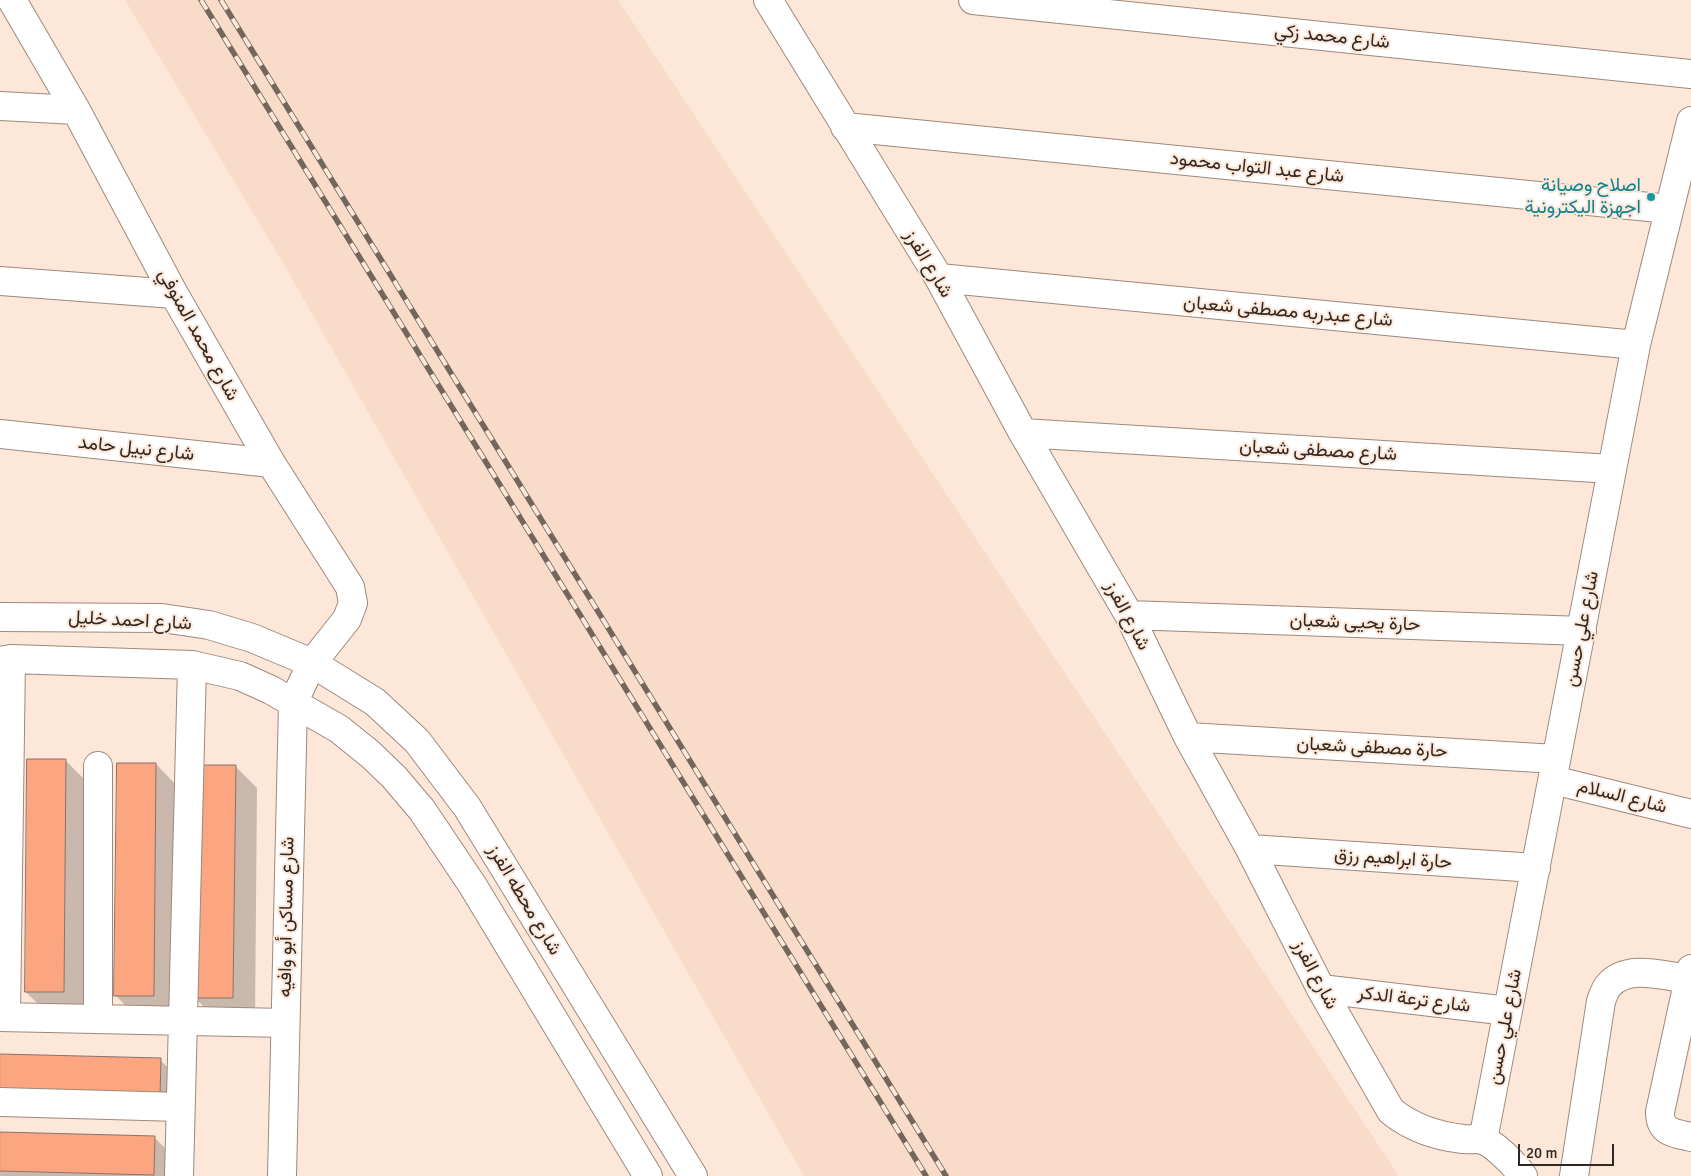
<!DOCTYPE html>
<meta charset="utf-8">
<style>
body{margin:0}
#map{position:relative;width:1691px;height:1176px;overflow:hidden;background:#fde7d8;font-family:Signika,sans-serif}
canvas{display:block}
.scale{position:absolute;left:1518px;top:1144px;width:96px;height:22px;box-sizing:border-box;border:2px solid #302822;border-top:0;padding-left:6px;font-size:15px;line-height:18px;white-space:nowrap;color:#302822;-webkit-text-stroke:4px #fde7d8;paint-order:stroke}
</style>
<div id="map">
<canvas width="1691" height="1176"></canvas>
<div class="scale">20 m</div>
</div>
<script>
const ctx = document.querySelector('canvas').getContext('2d');
ctx.lineJoin = 'round';
function paint(path, color) {
  ctx.fillStyle = color;
  ctx.fill(path, 'evenodd');
}
function trace(path, color, width, dash) {
  ctx.strokeStyle = color;
  ctx.lineWidth = width;
  ctx.lineCap = dash ? 'butt' : 'round';
  ctx.setLineDash(dash || []);
  ctx.stroke(path);
}
function label(font, color, halo, rows, align = 'center') {
  ctx.font = font + ' Signika,Vazirmatn,sans-serif';
  ctx.lineWidth = 4;
  ctx.setLineDash([]);
  ctx.textBaseline = 'middle';
  ctx.strokeStyle = halo;
  ctx.fillStyle = color;
  for (const [text, x, y, turn = 0] of rows) {
    ctx.save();
    ctx.translate(x, y);
    ctx.rotate((+turn || 0) * Math.PI / 180);
    ctx.textAlign = isNaN(turn) ? turn : align;
    if (halo) ctx.strokeText(text, 0, 0);
    ctx.fillText(text, 0, 0);
    ctx.restore();
  }
}
paint(new Path2D(`
 M 125,0 L 618,0 L 1399,1176 L 804,1176 L 279,256 Z`), '#f8dbc8');
paint(new Path2D(`
 M 65,760 L 87,782 L 85,1013 L 47,1013 L 26,992 Z
 M 156,764 L 177,786 L 175,1017 L 137,1017 L 116,996 Z
 M 235,766 L 257,788 L 255,1020 L 217,1020 L 195,998 Z
 M 0,1056 L 160,1060 L 182,1081 L 181,1119 Z
 M 0,1133 L 154,1137 L 176,1159 L 176,1176 L 0,1176 Z`), '#0003');
const building = new Path2D(`
 M 27,759 L 66,759 L 64,992 L 25,992 Z
 M 117,763 L 156,763 L 154,996 L 114,996 Z
 M 196,765 L 236,765 L 233,998 L 194,998 Z
 M 0,1054 L 161,1058 L 160,1097 L 0,1093 Z
 M 0,1132 L 155,1136 L 154,1175 L 0,1171 Z`);
paint(building, '#fba581');
trace(building, '#89736a', 1);
const minor = new Path2D(`
 M 12,0 L 76,110 L 174,294 L 271,463 L 350,587 L 353,603 L 347,619 L 312,663 L 293,703 L 282,1176
 M 768,0 L 939,278 L 1023,433 L 1129,615 L 1188,737 L 1250,849 L 1321,989 L 1391,1111 C 1412,1128 1436,1136 1463,1139 C 1469,1140 1476,1138 1482,1140 C 1493,1142 1516,1166 1523,1176
 M 973,0 L 1691,74
 M 0,106 L 76,110
 M 845,127 L 1669,209
 M 939,278 L 1636,345
 M 0,281 L 174,294
 M 1023,433 L 1612,469
 M 0,434 L 271,463
 M 1129,615 L 1582,631
 M 0,617 L 162,618 L 209,625 L 252,638 L 312,663 L 375,702 L 417,741 L 467,807 L 693,1176
 M 0,661 L 11,659 L 192,665 L 240,676 L 271,690 L 339,729 L 370,754 L 394,777 L 422,810 L 473,886 L 648,1176
 M 1188,737 L 1556,759
 M 1553,780 L 1691,814
 M 1250,849 L 1536,868
 M 1691,969 L 1660,1112 C 1660,1133 1674,1133 1691,1137
 M 1321,989 L 1508,1011
 M 0,1017 L 285,1023
 M 6,1017 L 11,659
 M 98,1019 L 98,766
 M 0,1102 L 180,1107
 M 1483,1140 L 1636,345 L 1691,121
 M 179,1176 L 192,665
 M 1574,1176 L 1601,1001 C 1603,996 1605,990 1608,986 C 1627,963 1664,976 1689,979`);
trace(minor, '#9d897c', 30);
trace(minor, '#fff', 28);
const rail = new Path2D(`
 M 201,0 L 926,1176
 M 221,0 L 946,1176`);
trace(rail, '#72665d', 5.5);
trace(rail, '#fde7d8', 4, [11]);
for (const [x, y, r, color] of [
 [1651,197,5,"#0f9aa8"]
]) {
  const dot = new Path2D();
  dot.arc(x, y, r, 0, 2 * Math.PI);
  ctx.fillStyle = color;
  ctx.fill(dot);
  trace(dot, '#fde7d8', 2);
}
label('19px', '#302822', '#fde7d8', [
 ["شارع محمد زكي",1332,37,6],
 ["شارع عبد التواب محمود",1257,168,6],
 ["شارع الفرز",928,264,59],
 ["شارع عبدربه مصطفى شعبان",1288,312,5],
 ["شارع محمد المنوفي",198,335,61],
 ["شارع نبيل حامد",136,449,6],
 ["شارع مصطفى شعبان",1318,451,3],
 ["شارع الفرز",1127,616,62],
 ["شارع احمد خليل",130,621,3],
 ["حارة يحيى شعبان",1355,623,2],
 ["شارع علي حسن",1582,629,-79],
 ["حارة مصطفى شعبان",1372,748,3],
 ["شارع السلام",1622,797,14],
 ["حارة ابراهيم رزق",1393,859,4],
 ["شارع محطه الفرز",524,900,59],
 ["شارع مساكن أبو وافيه",287,917,-89],
 ["شارع الفرز",1315,975,62],
 ["شارع ترعة الدكر",1414,1000,7],
 ["شارع علي حسن",1505,1027,-79]
]);
label('19px', '#0d838f', '#fde7d8', [
 ["اصلاح وصيانة",1641,186],
 ["اجهزة اليكترونية",1641,208]
], 'right');
</script>
